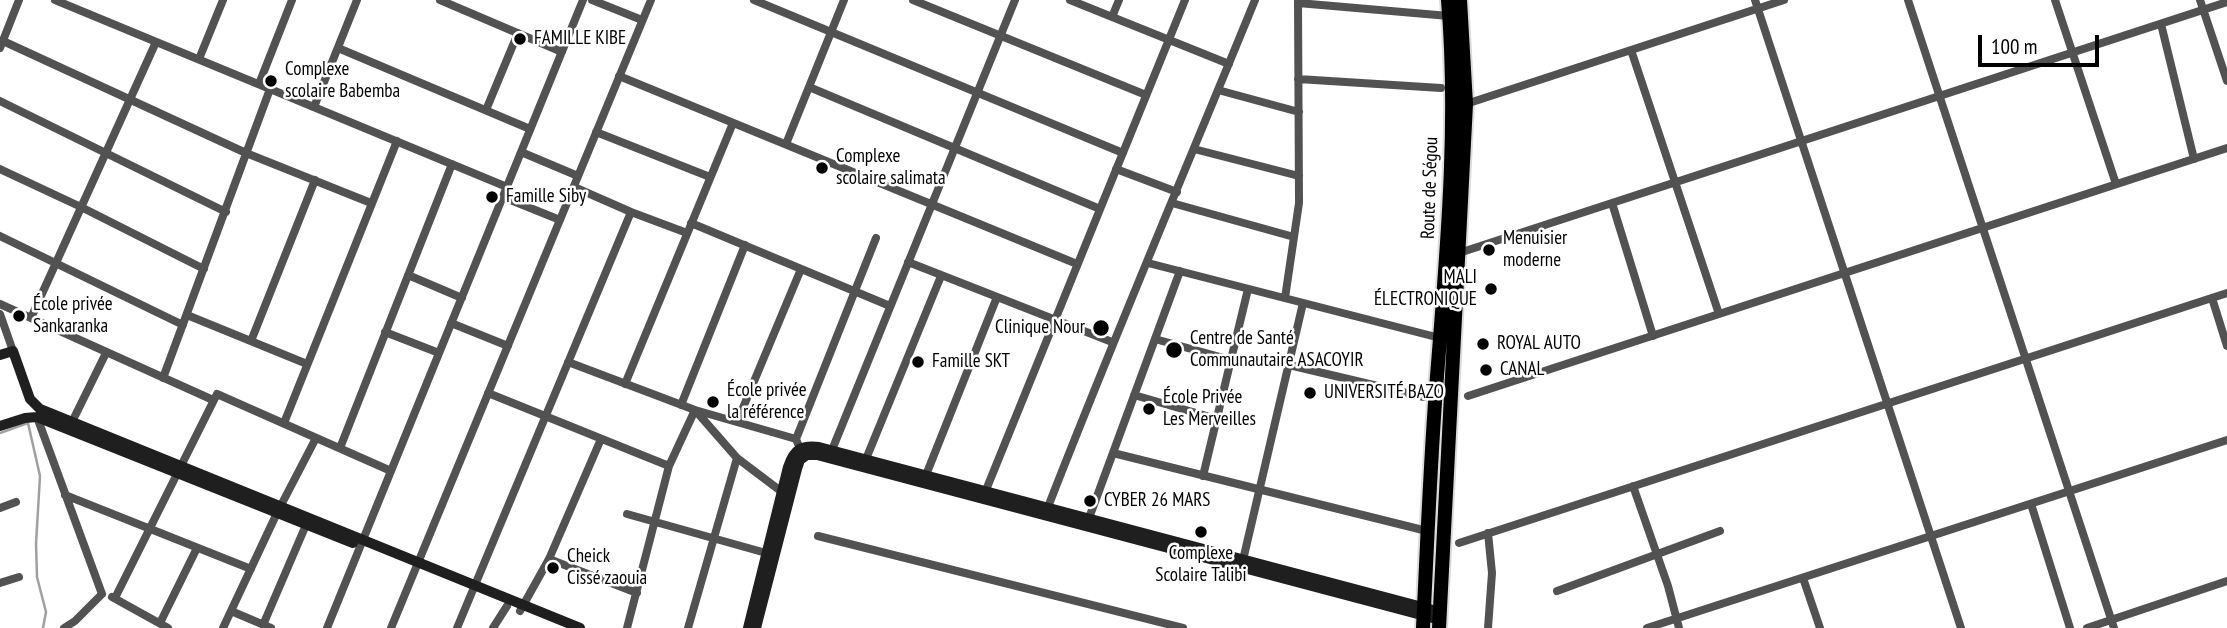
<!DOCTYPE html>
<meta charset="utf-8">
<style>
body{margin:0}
#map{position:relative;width:2227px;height:628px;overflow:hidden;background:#fff;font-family:"PT Sans Narrow",sans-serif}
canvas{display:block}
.scale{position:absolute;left:1978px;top:35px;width:121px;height:32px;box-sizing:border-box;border:4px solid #000;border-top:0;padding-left:9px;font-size:21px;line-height:24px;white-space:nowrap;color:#000;-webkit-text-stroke:5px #fff;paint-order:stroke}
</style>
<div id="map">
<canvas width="2227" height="628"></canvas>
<div class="scale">100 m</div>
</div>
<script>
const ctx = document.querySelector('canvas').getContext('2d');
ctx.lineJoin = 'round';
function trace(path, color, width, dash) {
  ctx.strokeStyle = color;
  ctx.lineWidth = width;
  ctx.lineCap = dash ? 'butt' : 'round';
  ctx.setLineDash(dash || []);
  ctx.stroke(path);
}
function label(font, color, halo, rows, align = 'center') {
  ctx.font = font + ' "PT Sans Narrow",sans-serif';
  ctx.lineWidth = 5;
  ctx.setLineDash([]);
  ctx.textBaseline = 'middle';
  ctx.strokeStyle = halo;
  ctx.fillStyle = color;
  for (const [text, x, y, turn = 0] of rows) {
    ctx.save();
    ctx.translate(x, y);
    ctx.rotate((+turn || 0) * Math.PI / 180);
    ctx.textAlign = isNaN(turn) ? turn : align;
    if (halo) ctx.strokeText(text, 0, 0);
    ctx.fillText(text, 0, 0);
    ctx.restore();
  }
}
trace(new Path2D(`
 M 0,433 L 28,423 L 40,476 L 36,544 L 37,577 L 46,612 L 43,628`), '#a0a0a0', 2.5);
const highway = new Path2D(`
 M 1423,628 C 1427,548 1430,468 1436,389 C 1446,260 1459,129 1448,0
 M 1439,628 L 1466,104 L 1460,0`);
trace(highway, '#dbdbdb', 18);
trace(new Path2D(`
 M 55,0 L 507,187
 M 440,0 L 562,52
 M 592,0 L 642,20
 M 754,0 L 1123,153
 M 913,0 L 1146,95
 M 1070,0 L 1229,64
 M 1755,0 L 1961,628
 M 1908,0 L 2114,628
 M 2055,0 L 2116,184
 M 2200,0 L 2227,81
 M 1298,3 L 1449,16
 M 1112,17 L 1119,0
 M 2161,24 L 2194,159
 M 3,41 L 246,153 L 371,203
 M 0,48 L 19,0
 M 338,48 L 530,129
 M 1631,50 L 1719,314
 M 199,59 L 223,0
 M 619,76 L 1077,264
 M 1298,79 L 1441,88
 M 259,84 L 292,0
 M 809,87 L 1100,209
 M 1218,90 L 1299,112
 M 0,101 L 226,212
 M 1466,104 L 1784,0
 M 314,107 L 357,0
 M 486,110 L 518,33
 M 596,132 L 710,177
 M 786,144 L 844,0
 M 1194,149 L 1299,176
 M 521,152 L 578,176
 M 0,169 L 81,207 L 204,269
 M 1116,169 L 1177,192
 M 574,187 L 631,212 L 687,233
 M 503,197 L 560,220
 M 1172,203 L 1294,237
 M 1612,203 L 1653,336
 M 691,223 L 890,306
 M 0,236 L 183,325
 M 1459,253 L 2227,2
 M 908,262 L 1112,342
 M 1148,263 L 1440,338
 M 408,275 L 462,298
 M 1285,298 L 1299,203 L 1298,0
 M 2212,298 L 2227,346
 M 0,304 L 213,400
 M 0,314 L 13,351
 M 187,315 L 307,364
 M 31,318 L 156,42
 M 451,323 L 508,346
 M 385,332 L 439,353
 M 1155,339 L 1231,360
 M 251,341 L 315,180
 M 568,362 L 695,410 L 796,439
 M 1289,365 L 1424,397
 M 163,378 L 270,89
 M 625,384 L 733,123
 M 488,393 L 669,466
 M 1134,395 L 1217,419
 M 1468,396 L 2227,148
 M 681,405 L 745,245
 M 695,410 L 737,458 L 782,492
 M 37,417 L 102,594
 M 72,422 L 106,353
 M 737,422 L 801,269
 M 284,423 L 397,141
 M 798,444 L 796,439 L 876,238
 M 340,448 L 452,164
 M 832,450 L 1015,0
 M 1113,453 L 1427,531
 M 866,459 L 941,276
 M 926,475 L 997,297
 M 1203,476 L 1248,289
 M 1633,486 L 1668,586 L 1679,628
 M 986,490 L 1185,0
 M 65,495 L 251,569
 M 2031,504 L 2070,628
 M 1048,507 C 1114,337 1186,169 1255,0
 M 0,508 L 16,502
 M 627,514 L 766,553
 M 1089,518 L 1180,271
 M 818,536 L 1183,628
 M 1459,543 L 2227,293
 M 549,559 L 637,593
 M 1243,560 L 1303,303
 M 1803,578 L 1820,628
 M 0,583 L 19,577
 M 1557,591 L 1720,531
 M 112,597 L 168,628
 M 115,598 L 217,394 L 391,471
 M 231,611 L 271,628
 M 520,611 L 549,559 L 601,439
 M 160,623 L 197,548
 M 263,625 L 306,525
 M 64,628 L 75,621 L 102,594
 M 223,628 L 277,513 L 316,438
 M 327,628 L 583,0
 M 391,628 L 651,0
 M 457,628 L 631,212
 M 493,628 L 507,606
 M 627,628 L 669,466 L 695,410
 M 688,628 L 737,458
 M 1488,628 L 1492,573 L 1488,533
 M 1647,628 L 2227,440
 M 2087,628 L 2227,581`), '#525252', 8);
trace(new Path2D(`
 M 0,355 L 13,351 L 30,399 L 40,409 L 580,628
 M 0,426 L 25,418 L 37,417 L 353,543
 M 748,628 L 788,467 C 794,449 801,445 819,447 L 1430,609
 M 756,628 L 797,469 L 800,460 L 807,455 L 817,455 L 1440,620`), '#1f1f1f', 10);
trace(highway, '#000', 14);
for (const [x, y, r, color] of [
 [520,39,7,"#000"],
 [271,81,7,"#000"],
 [822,168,7,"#000"],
 [492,197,7,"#000"],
 [1489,250,7,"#000"],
 [1491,289,7,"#000"],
 [19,316,7,"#000"],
 [1101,328,9,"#000"],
 [1483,344,7,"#000"],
 [1174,350,9,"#000"],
 [918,362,7,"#000"],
 [1486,370,7,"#000"],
 [1310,393,7,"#000"],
 [713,402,7,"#000"],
 [1149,409,7,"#000"],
 [1090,501,7,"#000"],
 [1201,532,7,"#000"],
 [553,568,7,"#000"]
]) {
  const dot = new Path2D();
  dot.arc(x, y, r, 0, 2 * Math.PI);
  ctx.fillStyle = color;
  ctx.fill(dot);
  trace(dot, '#fff', 2.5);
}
label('19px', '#000', '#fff', [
 ["FAMILLE KIBE",534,39],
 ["Complexe",285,70],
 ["scolaire Babemba",285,92],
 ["Complexe",836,157],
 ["scolaire salimata",836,179],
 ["Famille Siby",506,197],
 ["Menuisier",1503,239],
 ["moderne",1503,261],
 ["MALI",1477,278,"right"],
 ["ÉLECTRONIQUE",1477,300,"right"],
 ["École privée",33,305],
 ["Sankaranka",33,327],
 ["Clinique Nour",1085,328,"right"],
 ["Centre de Santé",1190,339],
 ["Communautaire ASACOYIR",1190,361],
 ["ROYAL AUTO",1497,344],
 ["Famille SKT",932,362],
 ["CANAL",1500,370],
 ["École privée",727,391],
 ["la référence",727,413],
 ["UNIVERSITÉ BAZO",1324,393],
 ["École Privée",1163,398],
 ["Les Merveilles",1163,420],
 ["CYBER 26 MARS",1104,501],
 ["Complexe",1201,554,"center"],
 ["Scolaire Talibi",1201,576,"center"],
 ["Cheick",567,557],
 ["Cissé zaouia",567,579]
], 'left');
label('19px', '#000', '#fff', [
 ["Route de Ségou",1430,188,-88]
]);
</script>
